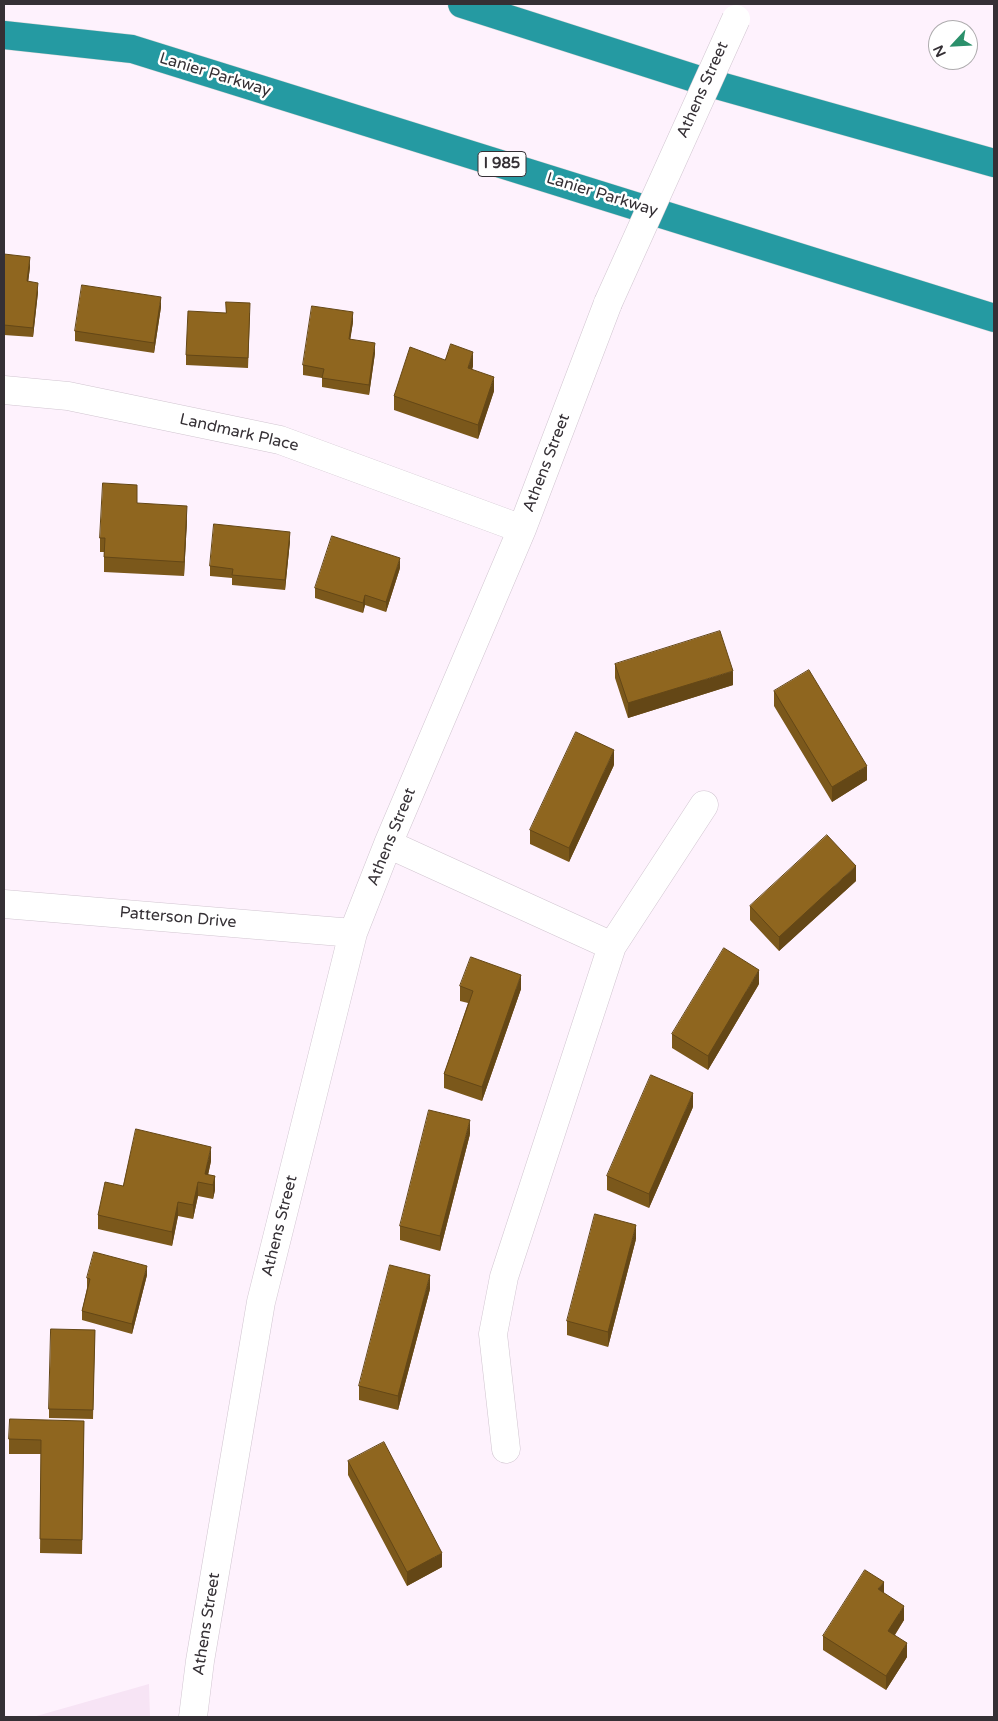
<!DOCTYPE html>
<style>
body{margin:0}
#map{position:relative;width:998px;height:1721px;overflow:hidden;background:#fef2fd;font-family:"Varela Round",sans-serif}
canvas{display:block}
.frame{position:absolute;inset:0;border:5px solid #353035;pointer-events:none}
.north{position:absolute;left:928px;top:20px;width:50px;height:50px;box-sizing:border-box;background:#fff;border:1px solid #aeacae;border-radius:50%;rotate:245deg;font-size:14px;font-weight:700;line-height:20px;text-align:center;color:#353035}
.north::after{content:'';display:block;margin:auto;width:18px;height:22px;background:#2b906b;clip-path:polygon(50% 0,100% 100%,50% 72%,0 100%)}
</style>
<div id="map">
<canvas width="998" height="1721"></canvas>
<div class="frame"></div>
<div class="north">N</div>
</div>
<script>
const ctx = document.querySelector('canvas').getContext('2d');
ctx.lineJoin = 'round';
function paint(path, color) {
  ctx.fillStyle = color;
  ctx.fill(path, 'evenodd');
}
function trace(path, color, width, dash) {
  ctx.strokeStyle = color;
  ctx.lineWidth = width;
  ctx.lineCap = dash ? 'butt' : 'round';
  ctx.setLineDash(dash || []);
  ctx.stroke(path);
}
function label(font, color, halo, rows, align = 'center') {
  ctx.font = font + ' "Varela Round",sans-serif';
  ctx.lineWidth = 5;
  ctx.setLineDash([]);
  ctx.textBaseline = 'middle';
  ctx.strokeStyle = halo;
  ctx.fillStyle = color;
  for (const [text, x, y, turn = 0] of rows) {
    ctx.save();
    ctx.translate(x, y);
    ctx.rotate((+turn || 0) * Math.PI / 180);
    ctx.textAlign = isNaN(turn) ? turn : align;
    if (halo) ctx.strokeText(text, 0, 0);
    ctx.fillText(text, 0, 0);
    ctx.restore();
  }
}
paint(new Path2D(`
 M 149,1684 L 150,1717 L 33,1717 Z`), '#f7e4f5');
const minor = new Path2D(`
 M 4,390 L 68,396 L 280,440 L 522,529
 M 388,844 L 612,946
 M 4,904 L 353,933
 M 506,1449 L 493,1334 L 504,1277 L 612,946 L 704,805
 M 193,1717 L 200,1661 L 261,1302 L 353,933 L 388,844 L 522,529 L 608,303`);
const highway = new Path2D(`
 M 462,4 L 706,82 L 994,163
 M 4,35 L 132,49 L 994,318`);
trace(minor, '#d1c5d0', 29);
trace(highway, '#d7d6d7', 29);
trace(minor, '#fff', 28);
trace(highway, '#259aa2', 28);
const minorBridge = new Path2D(`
 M 608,303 L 736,19`);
trace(minorBridge, '#d1c5d0', 29, []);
trace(minorBridge, '#fff', 28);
paint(new Path2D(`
 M 4,254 L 30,267 L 28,282 L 38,292 L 33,337 L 4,335 Z
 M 161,307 L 154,353 L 75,341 L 75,331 Z
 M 226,313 L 250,313 L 248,368 L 186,365 L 186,355 Z
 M 353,322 L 350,339 L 375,353 L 369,395 L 322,387 L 322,378 L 303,375 L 303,365 Z
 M 445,360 L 473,366 L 472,370 L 494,391 L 478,439 L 394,410 L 394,396 Z
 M 137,503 L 187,520 L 184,576 L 104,572 L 104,552 L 100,552 L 100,538 Z
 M 290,541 L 285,590 L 232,585 L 232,578 L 210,576 L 210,566 Z
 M 400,568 L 386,612 L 365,605 L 363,613 L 315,598 L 315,588 Z
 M 615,664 L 733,685 L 628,718 L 615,678 Z
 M 774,691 L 867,780 L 832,802 L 774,706 Z
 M 614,765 L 569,862 L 530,844 L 530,830 Z
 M 856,881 L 779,951 L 750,920 L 750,906 Z
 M 759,984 L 708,1070 L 672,1048 L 672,1034 Z
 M 460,986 L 521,989 L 482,1101 L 444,1088 L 444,1074 L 468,1003 L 460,1001 Z
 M 693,1107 L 649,1208 L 607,1190 L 607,1176 Z
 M 470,1134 L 440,1251 L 400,1240 L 400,1226 Z
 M 211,1161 L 208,1175 L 215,1176 L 215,1190 L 213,1199 L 198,1196 L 193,1219 L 178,1216 L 172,1246 L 98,1229 L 98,1215 L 123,1186 Z
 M 636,1239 L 608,1347 L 567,1335 L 567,1321 Z
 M 147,1275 L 132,1334 L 82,1320 L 82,1311 L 87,1288 L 87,1278 Z
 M 430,1289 L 398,1410 L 359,1400 L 359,1386 Z
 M 95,1330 L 93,1419 L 49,1418 L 49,1409 Z
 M 84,1421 L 82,1554 L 40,1553 L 41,1454 L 9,1454 L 9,1439 Z
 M 348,1461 L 442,1567 L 407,1586 L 348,1475 Z
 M 884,1593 L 904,1620 L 895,1635 L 907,1657 L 886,1690 L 823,1650 L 823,1636 Z`), '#7b581b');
paint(new Path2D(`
 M 30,257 L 30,267 L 27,291 L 27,281 Z
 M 38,283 L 38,292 L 33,337 L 33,328 Z
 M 161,297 L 161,307 L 154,353 L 154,343 Z
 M 353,312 L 353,322 L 349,348 L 349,339 Z
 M 375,343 L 375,353 L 369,395 L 369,385 Z
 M 473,352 L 473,366 L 468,382 L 468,368 Z
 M 494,377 L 494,391 L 478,439 L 478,425 Z
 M 187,506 L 187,520 L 184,576 L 184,562 Z
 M 290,532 L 290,541 L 285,590 L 285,580 Z
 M 400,558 L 400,568 L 386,612 L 386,602 Z
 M 365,595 L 365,605 L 363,613 L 363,603 Z
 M 733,671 L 733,685 L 628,718 L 628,703 Z
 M 614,750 L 614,765 L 569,862 L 569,848 Z
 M 867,766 L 867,780 L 832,802 L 832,787 Z
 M 856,866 L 856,881 L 779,951 L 779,937 Z
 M 759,970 L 759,984 L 708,1070 L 708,1056 Z
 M 521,975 L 521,989 L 482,1101 L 482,1087 Z
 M 693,1093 L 693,1107 L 649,1208 L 649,1194 Z
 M 470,1120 L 470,1134 L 440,1251 L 440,1236 Z
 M 211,1147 L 211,1161 L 206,1184 L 205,1174 Z
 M 215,1176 L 215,1190 L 213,1199 L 213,1185 Z
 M 198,1182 L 198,1196 L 193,1219 L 193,1205 Z
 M 178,1202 L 178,1216 L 172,1246 L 172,1232 Z
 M 636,1225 L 636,1239 L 608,1347 L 608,1332 Z
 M 147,1266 L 147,1275 L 132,1334 L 132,1324 Z
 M 430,1275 L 430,1289 L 398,1410 L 398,1396 Z
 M 442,1553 L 442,1567 L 407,1586 L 407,1572 Z
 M 884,1582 L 884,1596 L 878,1589 Z
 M 904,1606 L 904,1620 L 888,1645 L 888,1631 Z
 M 907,1643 L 907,1657 L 886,1690 L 886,1676 Z`), '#644716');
const building = new Path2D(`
 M 4,254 L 30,257 L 27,281 L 38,283 L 33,328 L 4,325 Z
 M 82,285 L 161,297 L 154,343 L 75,331 Z
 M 226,302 L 250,303 L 248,358 L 186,355 L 188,311 L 226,313 Z
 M 312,306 L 353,312 L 349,339 L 375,343 L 369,385 L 322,378 L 324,369 L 303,365 Z
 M 451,344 L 473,352 L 468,368 L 494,377 L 478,425 L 394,396 L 410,347 L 445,360 Z
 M 103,483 L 137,485 L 137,503 L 187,506 L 184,562 L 104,557 L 105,538 L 100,538 Z
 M 214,524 L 290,532 L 285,580 L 232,575 L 233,569 L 210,566 Z
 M 332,536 L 400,558 L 386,602 L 365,595 L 363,603 L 315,588 Z
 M 720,631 L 733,671 L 628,703 L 615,664 Z
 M 809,670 L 867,766 L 832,787 L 774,691 Z
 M 576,732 L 614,750 L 569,848 L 530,830 Z
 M 827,835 L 856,866 L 779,937 L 750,906 Z
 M 724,948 L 759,970 L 708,1056 L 672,1034 Z
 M 471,957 L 521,975 L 482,1087 L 444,1074 L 473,991 L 460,986 Z
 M 651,1075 L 693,1093 L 649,1194 L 607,1176 Z
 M 429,1110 L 470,1120 L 440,1236 L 400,1226 Z
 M 136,1129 L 211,1147 L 205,1174 L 215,1176 L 213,1185 L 198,1182 L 193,1205 L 178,1202 L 172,1232 L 98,1215 L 105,1182 L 123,1186 Z
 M 595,1214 L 636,1225 L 608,1332 L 567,1321 Z
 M 94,1252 L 147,1266 L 132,1324 L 82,1311 L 90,1279 L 87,1278 Z
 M 390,1265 L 430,1275 L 398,1396 L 359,1386 Z
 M 51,1329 L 95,1330 L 93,1410 L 49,1409 Z
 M 10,1419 L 84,1421 L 82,1540 L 40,1539 L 41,1440 L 9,1439 Z
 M 384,1442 L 442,1553 L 407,1572 L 348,1461 Z
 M 865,1570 L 884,1582 L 878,1589 L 904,1606 L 888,1631 L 907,1643 L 886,1676 L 823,1636 Z`);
paint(building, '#8f661f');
trace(building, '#644716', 1);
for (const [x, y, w] of [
 [502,164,48]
]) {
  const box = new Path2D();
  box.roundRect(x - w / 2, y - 12.5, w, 25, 4);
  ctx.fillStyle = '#fff';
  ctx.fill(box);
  trace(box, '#353035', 1);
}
label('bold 15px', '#353035', null, [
 ["I 985",502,164]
]);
label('16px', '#353035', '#fff', [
 ["Lanier Parkway",215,75,17],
 ["Athens Street",703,90,-66],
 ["Lanier Parkway",602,195,17],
 ["Landmark Place",239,433,13],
 ["Athens Street",547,463,-69],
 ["Athens Street",392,837,-68],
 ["Patterson Drive",178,918,5],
 ["Athens Street",280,1226,-76],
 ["Athens Street",207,1624,-81]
]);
</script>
